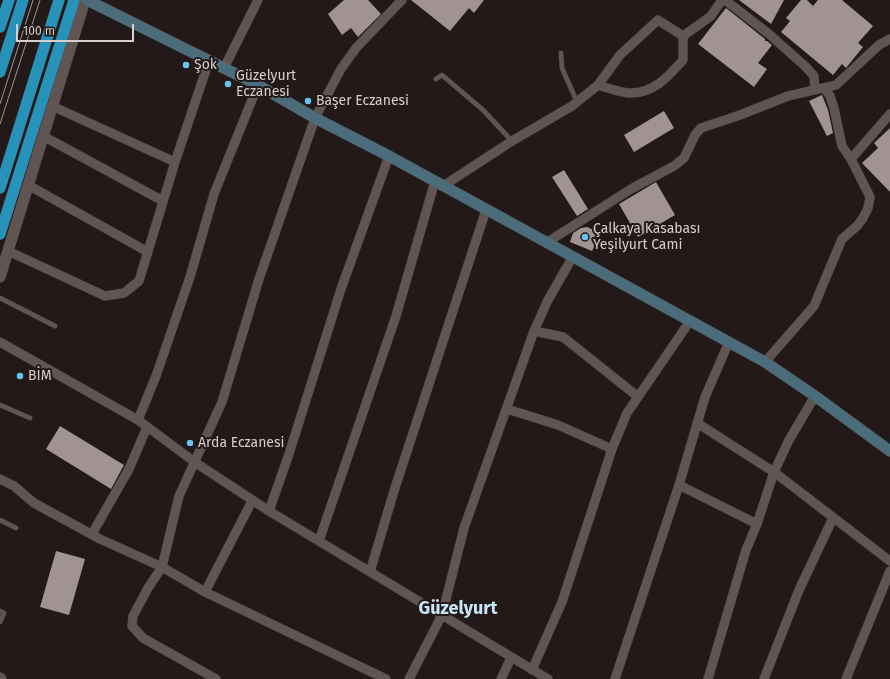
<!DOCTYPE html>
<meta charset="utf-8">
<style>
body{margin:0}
#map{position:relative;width:890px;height:679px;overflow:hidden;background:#221918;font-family:"Fira Sans",sans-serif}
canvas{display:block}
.scale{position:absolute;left:16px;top:24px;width:118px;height:18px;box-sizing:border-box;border:2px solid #d6cfce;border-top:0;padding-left:5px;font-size:12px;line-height:14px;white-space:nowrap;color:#d6cfce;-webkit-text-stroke:3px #221918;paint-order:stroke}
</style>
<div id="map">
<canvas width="890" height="679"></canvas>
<div class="scale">100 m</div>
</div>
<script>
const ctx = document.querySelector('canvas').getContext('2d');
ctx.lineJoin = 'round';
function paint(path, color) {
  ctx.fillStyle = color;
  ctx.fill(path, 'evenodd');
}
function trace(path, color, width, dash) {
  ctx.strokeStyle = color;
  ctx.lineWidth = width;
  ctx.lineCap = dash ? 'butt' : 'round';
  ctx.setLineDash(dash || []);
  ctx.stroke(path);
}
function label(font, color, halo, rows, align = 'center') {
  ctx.font = font + ' "Fira Sans",sans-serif';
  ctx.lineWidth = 4;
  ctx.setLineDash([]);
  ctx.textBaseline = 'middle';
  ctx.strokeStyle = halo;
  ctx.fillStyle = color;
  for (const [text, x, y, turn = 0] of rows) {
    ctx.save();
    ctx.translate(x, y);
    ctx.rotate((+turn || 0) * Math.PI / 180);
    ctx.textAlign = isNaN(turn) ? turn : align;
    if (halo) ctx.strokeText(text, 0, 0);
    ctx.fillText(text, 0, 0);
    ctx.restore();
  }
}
paint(new Path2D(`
 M 344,0 L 368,0 L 381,14 L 358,37 L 351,28 L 342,35 L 328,14 Z
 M 411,0 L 484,0 L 474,13 L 469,8 L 450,31 Z
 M 739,0 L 784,0 L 771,24 Z
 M 801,0 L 807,0 L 813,6 L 818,0 L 842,0 L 873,26 L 858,43 L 863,47 L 846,68 L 842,64 L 833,75 L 781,32 L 790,21 L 786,18 Z
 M 726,8 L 765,39 L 765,41 L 767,41 L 772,45 L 758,63 L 767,69 L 754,87 L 698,44 Z
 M 822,95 L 828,110 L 833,133 L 827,136 L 809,101 Z
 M 664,111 L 674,128 L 634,152 L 624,135 Z
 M 890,128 L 890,192 L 862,163 L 878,148 L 874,143 Z
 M 564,170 L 588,209 L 577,216 L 552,177 Z
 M 656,182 L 675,215 L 638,237 L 619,204 Z
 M 587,227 L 601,233 L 592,251 L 570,242 L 573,233 L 581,228 Z
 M 60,426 L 124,465 L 111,489 L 46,449 Z
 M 56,551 L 85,559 L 69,615 L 40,607 Z`), '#a19392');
const service = new Path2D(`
 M 561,53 L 562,68 L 577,102
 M 436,79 L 442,75 L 483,110 L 512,141
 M 0,298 L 55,326
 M 0,405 L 30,418
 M 0,520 L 16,528
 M 0,611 L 4,613 L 0,622`);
const minor = new Path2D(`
 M 725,0 L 769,34 L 806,67 L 814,76 L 815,90
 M 224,68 L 258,0
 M 598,85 C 608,88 619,92 629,93 C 653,94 668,77 683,60 L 683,36 L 711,16 L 722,0
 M 52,106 L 175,162
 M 43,136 L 163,201
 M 851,159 L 890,114
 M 28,185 L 148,252
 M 443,186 L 512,141 L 572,106 L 598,85 L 620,55 L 658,20 L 683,36
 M 546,243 L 631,189 L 674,166 L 684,158 L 695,135 L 701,128 L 740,115 L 788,96 L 836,85 L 879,45 L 890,39
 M 8,251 L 105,296 L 124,293 L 139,281 L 175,162 L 209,61
 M 534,331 L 563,337 L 637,396
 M 0,342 L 138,420 L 196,463 L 269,511 L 548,679
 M 765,362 L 814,306 L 842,239 L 857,226 L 863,218 L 868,208 L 870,197 L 851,159 L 842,146 L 834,108 L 830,96 L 825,89
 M 507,409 L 558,425 L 612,449
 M 138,420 L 156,376 L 190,277 L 214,194 L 258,85
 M 697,423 L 774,472 L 890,561
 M 0,479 L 14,486 L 34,503 L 100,539 L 162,567 L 205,592 L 386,679
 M 679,485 L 757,524
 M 269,511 L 289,454 L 341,289 L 389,156
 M 92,534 L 129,469 L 147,427
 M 319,541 L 396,316 L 435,181
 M 370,572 L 394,491 L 486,210
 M 205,592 L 252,501
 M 532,670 L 562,602 L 612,449 L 627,413 L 690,321
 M 216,679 L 143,638 L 132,626 L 133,616 L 148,588 L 162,567 L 179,496 L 222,402 L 259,279 L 315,118 L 341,69 L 356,48 L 402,0
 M 409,679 L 442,615 L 464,528 L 534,331 L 548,300 L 572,258
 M 501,679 L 511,658
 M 615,679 L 679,485 L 705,397 L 729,342
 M 708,679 L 746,550 L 757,524 L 774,472 L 789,440 L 815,396
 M 764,679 L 799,590 L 833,518
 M 846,679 L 890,571`);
const tertiary = new Path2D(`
 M 0,277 L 85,0
 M 0,678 L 1,679`);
const secondary = new Path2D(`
 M 87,0 L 258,85 L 315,118 L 389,156 L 765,362 L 815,396 L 890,451`);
const trunk = new Path2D(`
 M 0,27 L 9,0
 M 0,72 L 23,0
 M 0,188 L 59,0
 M 0,234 L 74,0`);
trace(service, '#3c3534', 5.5);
trace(minor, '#3c3534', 10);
trace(tertiary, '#3c3534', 12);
trace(secondary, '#3c3534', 12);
trace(trunk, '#3c3534', 12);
trace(service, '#605553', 4.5);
trace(minor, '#605553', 9);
trace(tertiary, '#605553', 11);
trace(secondary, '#4b6c7a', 11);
trace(trunk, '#2792ba', 11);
trace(new Path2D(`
 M 0,104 L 33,0
 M 0,124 L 40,0`), '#9e9695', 1);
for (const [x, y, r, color] of [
 [186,65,4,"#67c4ef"],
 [228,84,4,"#67c4ef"],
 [308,101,4,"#67c4ef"],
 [585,237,4,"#67c4ef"],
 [20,376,4,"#67c4ef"],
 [190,443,4,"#67c4ef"]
]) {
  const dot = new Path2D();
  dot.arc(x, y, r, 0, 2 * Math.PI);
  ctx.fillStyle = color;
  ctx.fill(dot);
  trace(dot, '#221918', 1.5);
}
label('14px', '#d6cfce', '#221918', [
 ["Şok",194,65],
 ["Güzelyurt",236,76],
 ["Eczanesi",236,92],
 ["Başer Eczanesi",316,101],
 ["Çalkaya Kasabası",593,229],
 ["Yeşilyurt Cami",593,245],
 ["BİM",28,376],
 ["Arda Eczanesi",198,443]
], 'left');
label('bold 18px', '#c6e6f6', '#221918', [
 ["Güzelyurt",458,609]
]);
</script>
